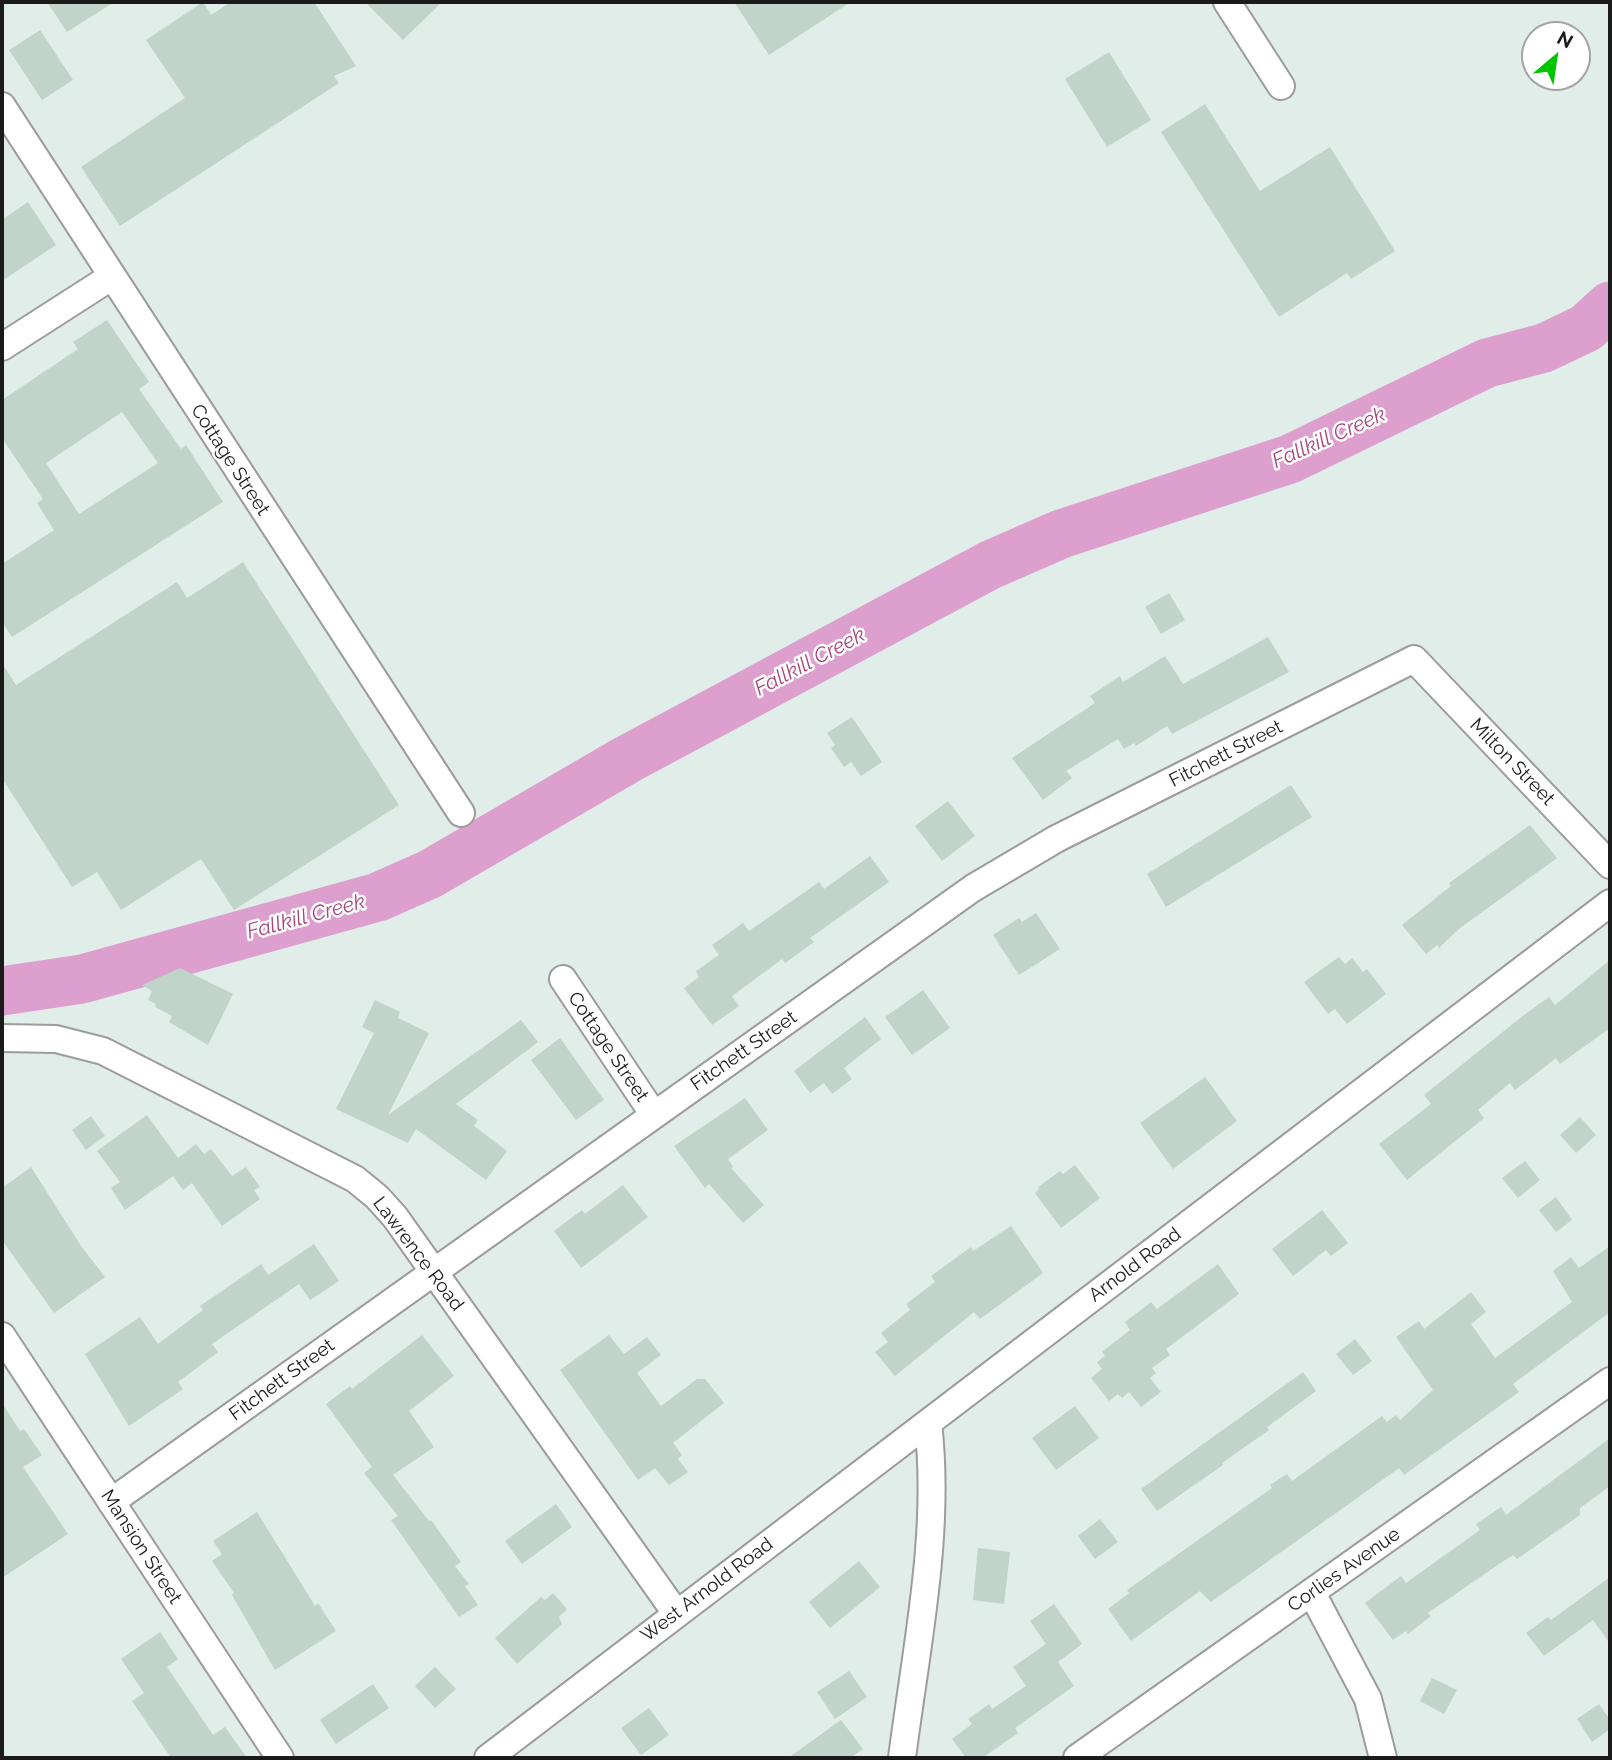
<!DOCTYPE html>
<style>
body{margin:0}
#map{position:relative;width:1612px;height:1760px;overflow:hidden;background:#e0ede9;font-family:Raleway,sans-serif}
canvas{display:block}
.frame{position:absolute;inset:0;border:4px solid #1b1b1b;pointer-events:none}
.north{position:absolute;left:1521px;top:21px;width:70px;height:70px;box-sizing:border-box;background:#fff;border:2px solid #a4a4a4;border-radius:50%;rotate:29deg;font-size:19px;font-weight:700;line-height:28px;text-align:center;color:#1b1b1b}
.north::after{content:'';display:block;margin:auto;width:24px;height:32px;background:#00c602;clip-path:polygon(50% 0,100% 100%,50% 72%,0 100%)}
</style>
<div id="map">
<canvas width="1612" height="1760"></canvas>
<div class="frame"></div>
<div class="north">N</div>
</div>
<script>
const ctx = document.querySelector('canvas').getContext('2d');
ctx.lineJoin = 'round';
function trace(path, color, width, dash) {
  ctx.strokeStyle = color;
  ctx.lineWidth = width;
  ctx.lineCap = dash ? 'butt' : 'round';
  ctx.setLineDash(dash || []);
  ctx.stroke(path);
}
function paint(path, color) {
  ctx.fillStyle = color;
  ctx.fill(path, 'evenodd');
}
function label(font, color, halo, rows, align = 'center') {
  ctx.font = font + ' Raleway,sans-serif';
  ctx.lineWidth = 5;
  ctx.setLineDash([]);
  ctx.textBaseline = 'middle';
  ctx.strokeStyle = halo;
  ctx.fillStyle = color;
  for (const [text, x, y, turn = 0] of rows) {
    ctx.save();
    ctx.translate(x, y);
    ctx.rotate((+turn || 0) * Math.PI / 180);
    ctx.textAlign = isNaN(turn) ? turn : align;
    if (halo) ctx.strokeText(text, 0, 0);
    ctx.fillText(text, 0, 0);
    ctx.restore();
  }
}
trace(new Path2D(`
 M 2,991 L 82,979 L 378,897 L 430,874 L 628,759 L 990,565 L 1061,534 L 1290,459 L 1487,363 L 1544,348 L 1586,328 L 1610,306`), '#dc9fce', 49);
paint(new Path2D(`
 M 47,2 L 114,2 L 67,32 Z
 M 203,2 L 211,15 L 231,2 L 314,2 L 356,66 L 334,76 L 339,83 L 120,226 L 81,167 L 185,98 L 146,40 Z
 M 365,2 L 442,2 L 403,40 Z
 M 734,2 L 851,2 L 769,55 Z
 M 40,30 L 73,80 L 42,100 L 9,50 Z
 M 1109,52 L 1151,120 L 1107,147 L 1065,79 Z
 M 1205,104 L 1260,191 L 1330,147 L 1395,251 L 1351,279 L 1347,273 L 1279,317 L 1161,132 Z
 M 28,202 L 56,245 L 2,281 L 2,220 Z
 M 107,320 L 149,382 L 139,389 L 181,449 L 186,445 L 223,502 L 12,637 L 2,622 L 2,564 L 54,530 L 37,503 L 43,499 L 2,438 L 2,400 L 78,349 L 73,342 ZM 122,412 L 158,463 L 79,514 L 46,463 Z
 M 243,562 L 399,805 L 234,910 L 201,859 L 121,910 L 97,872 L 72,887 L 2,778 L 2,663 L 16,685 L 177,582 L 187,598 Z
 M 1169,593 L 1185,620 L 1161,634 L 1145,607 Z
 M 1268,637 L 1289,672 L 1172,734 L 1167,726 L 1136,746 L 1134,743 L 1124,749 L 1118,739 L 1066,771 L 1072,778 L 1043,800 L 1012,758 L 1095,703 L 1090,696 L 1120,676 L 1123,682 L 1165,656 L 1183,684 Z
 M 852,717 L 882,762 L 861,776 L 851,762 L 844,767 L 831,748 L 835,745 L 827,733 Z
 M 1291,785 L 1312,817 L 1166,907 L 1147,874 Z
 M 948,801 L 975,836 L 942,861 L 915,826 Z
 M 1530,825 L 1557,858 L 1460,928 L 1439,948 L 1437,945 L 1426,954 L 1402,925 L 1451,886 L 1449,883 Z
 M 870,856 L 889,882 L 810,938 L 814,942 L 785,963 L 782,959 L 732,996 L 739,1006 L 712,1025 L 684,988 L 699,977 L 696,971 L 719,955 L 712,945 L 743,923 L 749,931 L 819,882 L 824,889 Z
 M 1036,913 L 1060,949 L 1019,975 L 993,935 L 1019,918 L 1022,922 Z
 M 1339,957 L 1345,964 L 1352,958 L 1363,972 L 1367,969 L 1386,994 L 1347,1024 L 1335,1009 L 1328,1014 L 1304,982 Z
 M 1610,960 L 1610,1028 L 1560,1064 L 1556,1058 L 1515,1090 L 1510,1083 L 1478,1110 L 1484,1118 L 1407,1180 L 1379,1144 L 1431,1104 L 1424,1095 L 1524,1015 L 1549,997 L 1555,1005 Z
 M 180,968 L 233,994 L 208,1045 L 169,1022 L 172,1016 L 155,1007 L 156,1004 L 148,1000 L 152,991 L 142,985 Z
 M 923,990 L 950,1028 L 912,1055 L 885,1017 Z
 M 375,1000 L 400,1012 L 398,1018 L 429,1033 L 388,1115 L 521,1020 L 538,1042 L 456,1104 L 478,1120 L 474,1126 L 507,1151 L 486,1180 L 416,1129 L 408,1143 L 336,1109 L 374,1033 L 362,1027 Z
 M 865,1017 L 881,1039 L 844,1068 L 852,1079 L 832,1094 L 824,1083 L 810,1093 L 794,1071 Z
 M 560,1038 L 604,1100 L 576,1120 L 531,1060 Z
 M 1205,1077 L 1237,1121 L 1173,1169 L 1140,1123 Z
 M 745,1098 L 768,1130 L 728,1159 L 733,1167 L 731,1168 L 764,1205 L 743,1223 L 709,1184 L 705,1188 L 674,1146 Z
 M 147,1115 L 178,1158 L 196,1144 L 204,1154 L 211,1149 L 232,1176 L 246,1167 L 260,1187 L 254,1190 L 260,1199 L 222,1226 L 192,1183 L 183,1190 L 173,1176 L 125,1210 L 111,1188 L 120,1182 L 97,1151 Z
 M 91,1116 L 105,1136 L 86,1150 L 72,1130 Z
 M 1580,1117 L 1596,1135 L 1576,1153 L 1560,1135 Z
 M 1525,1161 L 1540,1180 L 1518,1198 L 1502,1178 Z
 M 1075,1165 L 1100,1198 L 1061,1228 L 1035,1193 L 1039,1189 L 1038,1187 L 1060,1171 L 1063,1174 Z
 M 31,1167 L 81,1246 L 105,1277 L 54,1313 L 2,1240 L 2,1188 Z
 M 623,1185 L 648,1217 L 581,1268 L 554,1231 L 582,1210 L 585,1214 Z
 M 1556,1197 L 1572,1220 L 1556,1232 L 1539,1210 Z
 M 1322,1210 L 1348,1243 L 1331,1256 L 1326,1250 L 1293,1276 L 1272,1249 Z
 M 1011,1226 L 1043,1273 L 980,1319 L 974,1312 L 895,1376 L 875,1352 L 888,1342 L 881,1333 L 910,1310 L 906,1304 L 935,1282 L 931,1276 L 971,1247 L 973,1251 Z
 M 314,1244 L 339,1281 L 310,1300 L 299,1284 L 212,1344 L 218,1352 L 178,1382 L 183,1389 L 129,1426 L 85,1354 L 140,1317 L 158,1344 L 203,1310 L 200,1306 L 261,1264 L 268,1275 Z
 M 1610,1246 L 1610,1312 L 1513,1384 L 1519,1392 L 1404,1475 L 1399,1468 L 1395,1471 L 1211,1602 L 1200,1591 L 1131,1641 L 1108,1609 L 1129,1593 L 1127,1590 L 1272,1488 L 1270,1485 L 1287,1474 L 1292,1481 L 1382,1416 L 1387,1422 L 1396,1415 L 1400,1420 L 1433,1390 L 1396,1337 L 1419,1321 L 1424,1329 L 1471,1292 L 1486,1312 L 1471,1324 L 1495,1358 L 1572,1302 L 1553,1271 L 1571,1257 L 1579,1268 Z
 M 1218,1264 L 1239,1294 L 1166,1349 L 1170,1355 L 1152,1368 L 1156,1373 L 1150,1378 L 1161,1392 L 1141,1407 L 1129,1392 L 1122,1398 L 1118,1394 L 1109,1401 L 1091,1378 L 1102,1369 L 1097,1362 L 1105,1356 L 1102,1352 L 1130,1330 L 1125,1322 L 1151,1302 L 1157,1309 Z
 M 422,1335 L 454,1376 L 409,1411 L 434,1447 L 393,1475 L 429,1521 L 431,1520 L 461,1562 L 455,1566 L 469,1584 L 465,1586 L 478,1605 L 459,1617 L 391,1520 L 398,1516 L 364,1473 L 372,1467 L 326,1404 L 350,1386 L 352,1389 Z
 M 609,1335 L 624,1354 L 647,1337 L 661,1355 L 637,1373 L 661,1406 L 697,1379 L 705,1379 L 724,1403 L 673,1443 L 682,1455 L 678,1459 L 688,1472 L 669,1485 L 655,1468 L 638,1480 L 560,1370 Z
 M 1355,1339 L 1372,1361 L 1353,1375 L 1336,1354 Z
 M 1303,1372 L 1316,1391 L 1267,1427 L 1269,1430 L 1222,1463 L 1223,1465 L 1157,1511 L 1141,1489 Z
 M 2,1403 L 20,1431 L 24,1429 L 42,1455 L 23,1467 L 68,1534 L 2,1578 Z
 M 1075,1406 L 1099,1438 L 1056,1470 L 1032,1438 Z
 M 1610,1438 L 1610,1486 L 1580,1508 L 1580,1515 L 1517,1559 L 1513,1555 L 1499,1564 L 1428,1613 L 1431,1616 L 1408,1634 L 1406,1631 L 1393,1640 L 1365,1603 L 1401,1576 L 1406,1583 L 1480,1530 L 1476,1524 L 1501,1507 L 1506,1515 Z
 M 556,1504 L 572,1527 L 522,1564 L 505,1541 Z
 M 257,1512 L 315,1606 L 318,1603 L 336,1631 L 275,1670 L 232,1595 L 234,1593 L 212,1561 L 222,1554 L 213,1541 Z
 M 1100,1519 L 1118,1542 L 1095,1559 L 1078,1536 Z
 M 978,1548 L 1010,1552 L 1004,1604 L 973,1600 Z
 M 859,1561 L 880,1587 L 830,1628 L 809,1602 Z
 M 1610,1577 L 1610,1644 L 1593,1620 L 1544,1656 L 1526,1633 L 1548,1617 L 1551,1620 Z
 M 553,1593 L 567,1609 L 559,1617 L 562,1624 L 517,1664 L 495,1638 L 541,1597 L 545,1600 Z
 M 1054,1604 L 1082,1644 L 1058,1662 L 1074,1686 L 1015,1728 L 1018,1733 L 982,1758 L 966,1758 L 952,1739 L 972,1724 L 968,1719 L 989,1704 L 992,1709 L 1026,1686 L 1013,1667 L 1046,1644 L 1030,1621 Z
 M 160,1632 L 178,1659 L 167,1667 L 213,1735 L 225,1727 L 247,1758 L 171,1758 L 132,1701 L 144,1693 L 121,1659 Z
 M 435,1667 L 456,1689 L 435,1708 L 415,1686 Z
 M 849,1671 L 867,1697 L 835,1719 L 817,1692 Z
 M 1432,1678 L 1457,1690 L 1444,1714 L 1420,1701 Z
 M 373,1684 L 389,1708 L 336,1744 L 320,1720 Z
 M 1599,1704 L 1610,1720 L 1610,1729 L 1592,1742 L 1577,1719 Z
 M 649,1708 L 669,1735 L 641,1755 L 621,1728 Z
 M 841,1720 L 863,1749 L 850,1758 L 788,1758 Z`), '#c0d4c9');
const minor = new Path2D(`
 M 1227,2 L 1281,86
 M 2,106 L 461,813
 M 2,347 L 111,277
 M 563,979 L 654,1115
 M 2,1038 L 56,1039 L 103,1051 L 355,1179 L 377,1197 L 395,1217 L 676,1613
 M 2,1336 L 280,1758
 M 111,1502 L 973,888 L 1056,839 L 1414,659 L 1610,865
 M 1312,1593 L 1368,1699 L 1383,1758
 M 488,1758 L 1610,903
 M 902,1758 C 916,1648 941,1533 928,1423
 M 1077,1758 L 1610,1381`);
trace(minor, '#9c9c9c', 30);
trace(minor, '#fff', 26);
label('19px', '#1b1b1b', '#fff', [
 ["Cottage Street",230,460,57],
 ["Fitchett Street",1226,754,-27],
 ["Milton Street",1512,762,46],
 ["Cottage Street",608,1047,56],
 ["Fitchett Street",744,1051,-35],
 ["Lawrence Road",418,1254,53],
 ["Arnold Road",1135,1265,-37],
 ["Fitchett Street",282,1380,-36],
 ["Mansion Street",141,1547,57],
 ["Corlies Avenue",1344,1570,-35],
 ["West Arnold Road",707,1590,-37]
]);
label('italic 21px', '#ab4678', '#fff', [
 ["Fallkill Creek",1329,438,-24],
 ["Fallkill Creek",810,662,-28],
 ["Fallkill Creek",306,917,-15]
]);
</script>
